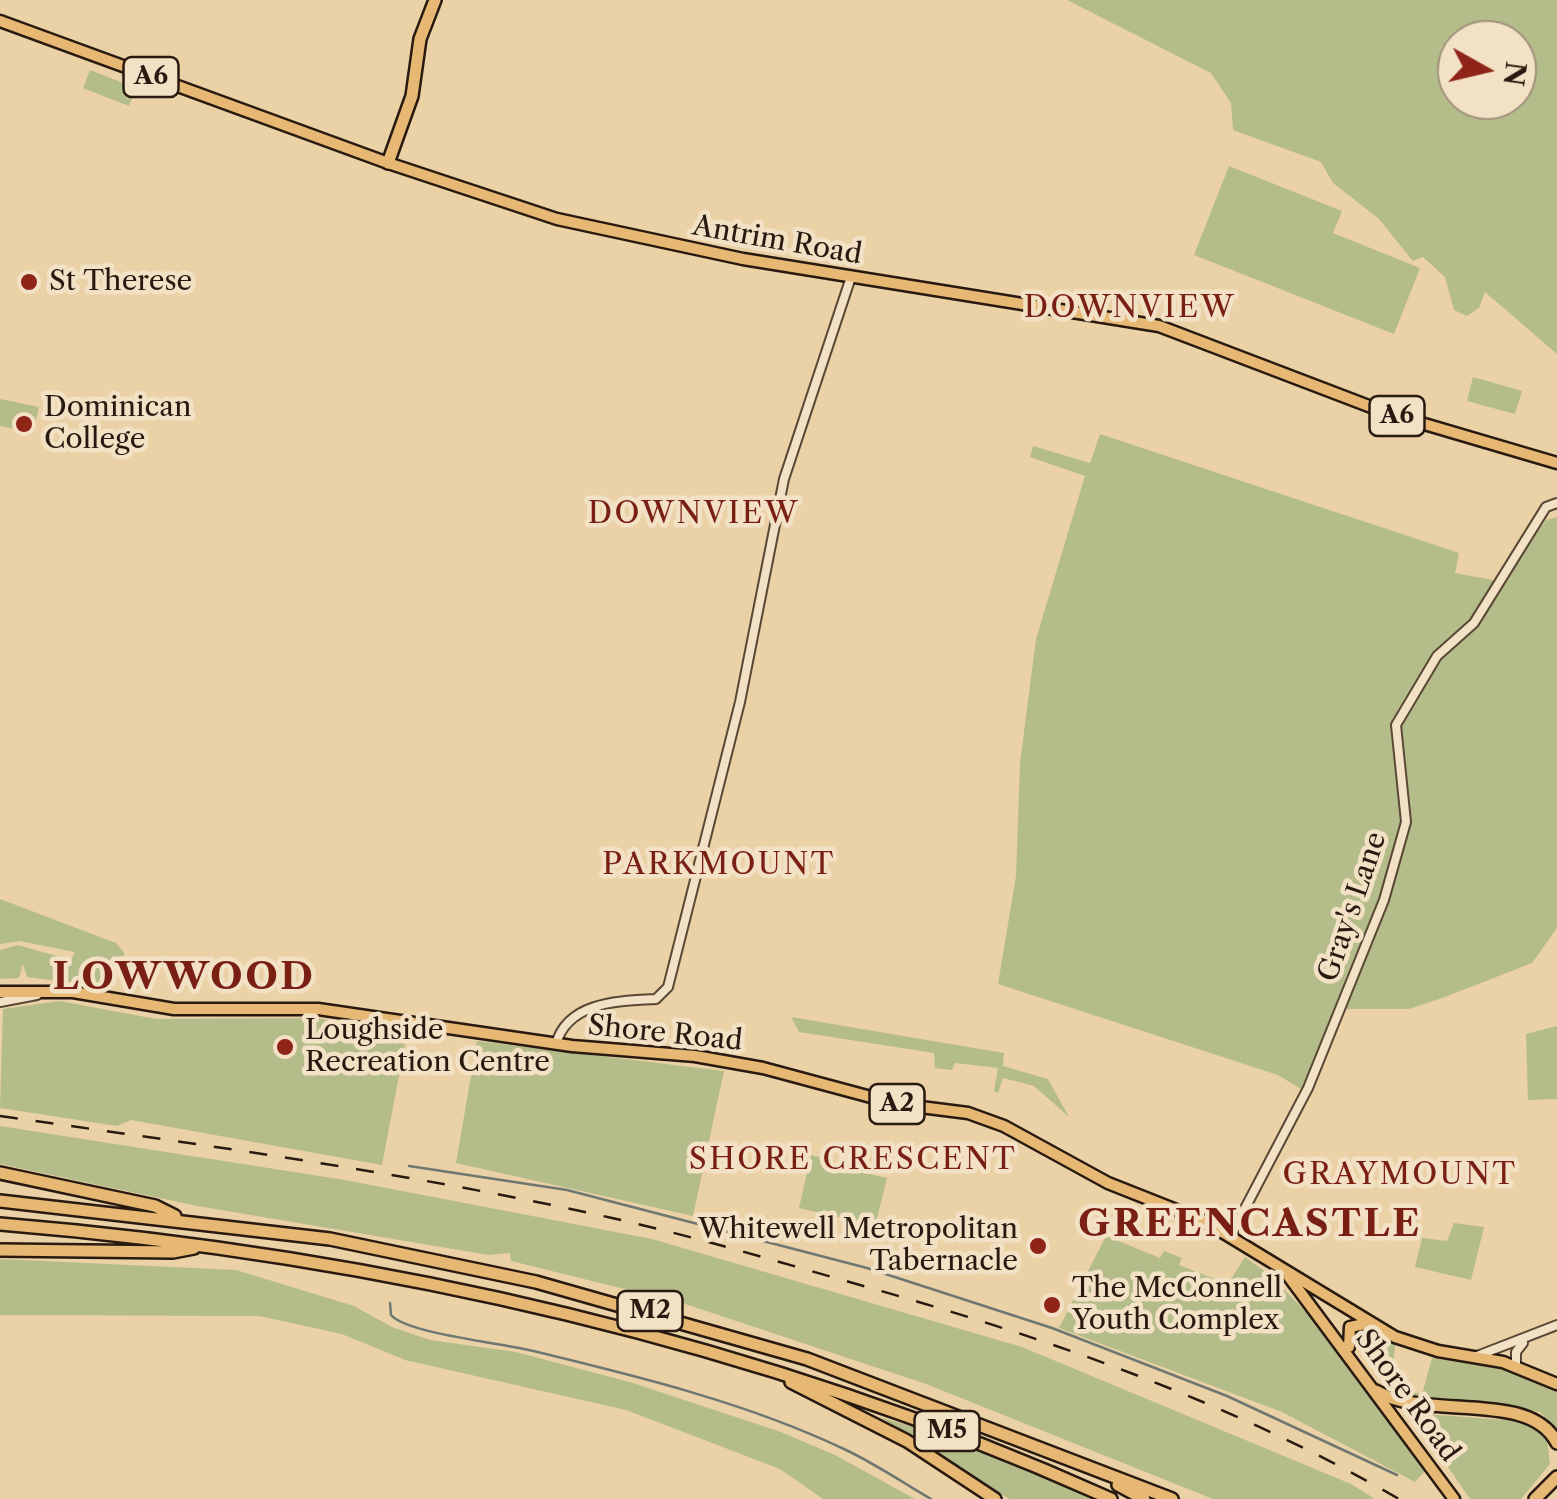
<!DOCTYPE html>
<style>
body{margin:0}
#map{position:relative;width:1557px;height:1499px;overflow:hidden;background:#ebd1a6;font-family:"Libre Caslon Text",serif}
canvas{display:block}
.north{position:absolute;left:1437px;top:20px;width:100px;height:100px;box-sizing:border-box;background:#f2e1c5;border:2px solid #a1917d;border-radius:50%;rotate:98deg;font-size:28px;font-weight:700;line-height:40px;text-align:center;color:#281a10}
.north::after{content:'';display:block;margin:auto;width:35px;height:45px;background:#8f2418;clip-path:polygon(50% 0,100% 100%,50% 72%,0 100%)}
</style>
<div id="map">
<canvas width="1557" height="1499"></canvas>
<div class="north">N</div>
</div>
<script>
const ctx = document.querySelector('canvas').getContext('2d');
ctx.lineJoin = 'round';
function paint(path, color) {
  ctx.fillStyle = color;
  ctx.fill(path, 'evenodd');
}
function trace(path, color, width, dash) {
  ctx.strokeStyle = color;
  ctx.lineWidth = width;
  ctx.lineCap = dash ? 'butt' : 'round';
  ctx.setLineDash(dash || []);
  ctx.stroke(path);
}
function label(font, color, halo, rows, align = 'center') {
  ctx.font = font + ' "Libre Caslon Text",serif';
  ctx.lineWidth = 9;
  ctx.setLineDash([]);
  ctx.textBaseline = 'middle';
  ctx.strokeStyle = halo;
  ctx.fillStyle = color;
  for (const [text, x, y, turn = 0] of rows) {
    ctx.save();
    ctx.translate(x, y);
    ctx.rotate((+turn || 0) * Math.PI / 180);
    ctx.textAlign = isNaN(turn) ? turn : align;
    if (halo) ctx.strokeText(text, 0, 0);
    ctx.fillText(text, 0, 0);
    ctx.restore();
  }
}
paint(new Path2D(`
 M 1067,0 L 1557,0 L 1557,354 L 1485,292 L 1479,308 L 1467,316 L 1454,310 L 1445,277 L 1423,257 L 1413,261 L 1378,218 L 1333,183 L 1321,162 L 1233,130 L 1231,103 L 1211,73 ZM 1457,40 L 1517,40 L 1517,100 L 1457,100 Z
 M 90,70 L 136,88 L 129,106 L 83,88 Z
 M 1229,166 L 1342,211 L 1333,233 L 1420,268 L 1394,334 L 1194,255 Z
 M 1473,377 L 1522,391 L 1515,414 L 1467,401 Z
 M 0,399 L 39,407 L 33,433 L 0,426 Z
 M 1100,434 L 1459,553 L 1455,573 L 1504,582 L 1546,520 L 1557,517 L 1557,928 L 1532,963 L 1445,997 L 1409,1009 L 1338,1009 L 1301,1089 L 1278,1075 L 998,984 L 1016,876 L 1020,763 L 1036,639 L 1085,476 L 1030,457 L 1033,446 L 1090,463 Z
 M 0,899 L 116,943 L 125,954 L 112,967 L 105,987 L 27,977 L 23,964 L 19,978 L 0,979 L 0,950 L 18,945 L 71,960 L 75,952 L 20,941 L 0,944 Z
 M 60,1001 L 156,1019 L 316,1018 L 387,1029 L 386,1040 L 405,1044 L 382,1165 L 131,1120 L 117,1126 L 0,1108 L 3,1009 Z
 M 791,1017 L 1004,1053 L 1003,1066 L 1048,1079 L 1069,1117 L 1034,1086 L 1003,1078 L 998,1093 L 994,1091 L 998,1068 L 955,1063 L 952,1070 L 935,1068 L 934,1053 L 799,1032 Z
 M 1557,1026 L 1557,1099 L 1528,1100 L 1526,1034 Z
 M 477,1041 L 724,1071 L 693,1216 L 456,1163 Z
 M 0,1126 L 345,1180 L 652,1239 L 1022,1347 L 1351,1484 L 1375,1499 L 1213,1499 L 926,1384 L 685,1304 L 511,1261 L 510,1253 L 489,1255 L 197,1206 L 0,1164 Z
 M 811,1155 L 834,1161 L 834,1166 L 887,1178 L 875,1226 L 799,1208 Z
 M 1454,1223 L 1484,1227 L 1471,1280 L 1415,1267 L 1422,1238 L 1447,1241 Z
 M 1106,1236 L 1160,1258 L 1164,1251 L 1182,1258 L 1179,1265 L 1228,1284 L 1245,1257 L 1270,1275 L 1313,1319 L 1317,1318 L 1430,1466 L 1415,1482 L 1282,1412 L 1059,1328 Z
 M 0,1259 L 236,1270 L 354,1306 L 392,1327 L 430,1340 L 516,1352 L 633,1383 L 781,1432 L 835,1455 L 915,1499 L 823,1499 L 780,1469 L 626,1410 L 405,1360 L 342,1334 L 259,1316 L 0,1315 Z
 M 1353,1329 L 1395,1344 L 1392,1388 L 1422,1394 L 1432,1358 L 1505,1369 L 1557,1390 L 1557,1431 L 1540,1412 L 1396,1400 L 1353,1341 Z
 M 1411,1413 L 1532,1422 L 1547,1438 L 1550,1464 L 1521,1499 L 1470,1499 Z
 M 880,1417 L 940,1435 L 1094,1499 L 1009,1499 Z`), '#b4bc89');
trace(new Path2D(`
 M 409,1166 L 567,1190 L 867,1268 L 1052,1328 L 1227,1396 L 1397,1475
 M 390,1303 L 391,1315 C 406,1333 499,1343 529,1350 C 636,1376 745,1402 844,1449 C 874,1463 902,1482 931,1499`), '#6e7771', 2.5);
const minor = new Path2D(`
 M 0,1002 L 37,995
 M 556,1044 C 568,1001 620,1001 656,999 L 668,987 L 740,702 L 784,479 L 851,277
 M 1230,1237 L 1308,1088 L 1384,900 L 1406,822 L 1396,725 L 1437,656 L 1474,623 L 1546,507 L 1557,503
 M 1477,1356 L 1557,1325
 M 1516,1367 L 1516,1352 L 1523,1343`);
const major = new Path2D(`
 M 0,21 L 388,163 L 557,219 L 743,259 L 1159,326 L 1387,413 L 1557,463
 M 0,992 L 73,992 L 174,1009 L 318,1009 L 572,1046 L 695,1056 L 763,1068 L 897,1104 L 968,1113 L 1004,1126 L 1108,1183 L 1204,1221 L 1395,1337 L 1438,1351 L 1503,1362 L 1557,1384
 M 1289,1277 L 1454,1499
 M 1349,1347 L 1350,1327 L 1369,1323`);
const highway = new Path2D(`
 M 388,163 L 412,96 L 420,39 L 435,0
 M 0,1173 L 155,1206 L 175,1216
 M 0,1201 L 330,1239 L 536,1282 L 807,1359 L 1172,1499
 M 0,1224 C 379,1255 763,1342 1111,1499
 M 0,1250 L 173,1252 L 194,1248
 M 791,1382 L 907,1441 L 995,1499
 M 1376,1391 C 1426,1421 1530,1389 1557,1443
 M 1118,1485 L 1144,1499
 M 1535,1499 L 1557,1477`);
trace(minor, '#594836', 12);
trace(major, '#281a10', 15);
trace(highway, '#281a10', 16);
trace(minor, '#f2e1c5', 8);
trace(major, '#e6b873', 10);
trace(highway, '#e6b873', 11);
trace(new Path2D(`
 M 0,1116 C 204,1145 411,1173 612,1218 C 697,1237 782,1263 867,1287 C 1051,1339 1233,1403 1399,1499`), '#281a10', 2.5, [18, 18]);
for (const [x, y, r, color] of [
 [29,282,10,"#8f2418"],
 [24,424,10,"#8f2418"],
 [285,1047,10,"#8f2418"],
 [1038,1246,10,"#8f2418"],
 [1052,1305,10,"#8f2418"]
]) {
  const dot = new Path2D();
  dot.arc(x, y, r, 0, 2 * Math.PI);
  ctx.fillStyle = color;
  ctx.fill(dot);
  trace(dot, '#f2e1c5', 4);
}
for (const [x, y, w] of [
 [151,77,55],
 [1397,416,55],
 [897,1104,55],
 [650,1311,65],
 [947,1431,65]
]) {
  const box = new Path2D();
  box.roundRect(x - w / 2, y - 20, w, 40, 8);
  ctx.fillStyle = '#f2e1c5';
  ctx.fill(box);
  trace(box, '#281a10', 2.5);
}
label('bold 25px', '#281a10', null, [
 ["A6",151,77],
 ["A6",1397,416],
 ["A2",897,1104],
 ["M2",650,1311],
 ["M5",947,1431]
]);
label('28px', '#281a10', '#f2e1c5', [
 ["Antrim Road",777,241,10],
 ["Gray's Lane",1353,907,-71],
 ["Shore Road",665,1034,6],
 ["Shore Road",1407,1396,54]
]);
label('28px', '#281a10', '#f2e1c5', [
 ["St Therese",49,282],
 ["Dominican",44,408],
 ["College",44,440],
 ["Loughside",305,1031],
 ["Recreation Centre",305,1063],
 ["Whitewell Metropolitan",1018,1230,"right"],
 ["Tabernacle",1018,1262,"right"],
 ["The McConnell",1072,1289],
 ["Youth Complex",1072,1321]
], 'left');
ctx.letterSpacing = '2.5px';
label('30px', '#7a1f14', '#f2e1c5', [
 ["DOWNVIEW",1130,308],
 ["DOWNVIEW",694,514],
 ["PARKMOUNT",719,865],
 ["SHORE CRESCENT",853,1160],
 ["GRAYMOUNT",1400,1175]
]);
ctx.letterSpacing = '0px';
ctx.letterSpacing = '2.5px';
label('bold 38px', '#7a1f14', '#f2e1c5', [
 ["LOWWOOD",184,978],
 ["GREENCASTLE",1250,1225]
]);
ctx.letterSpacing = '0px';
</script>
